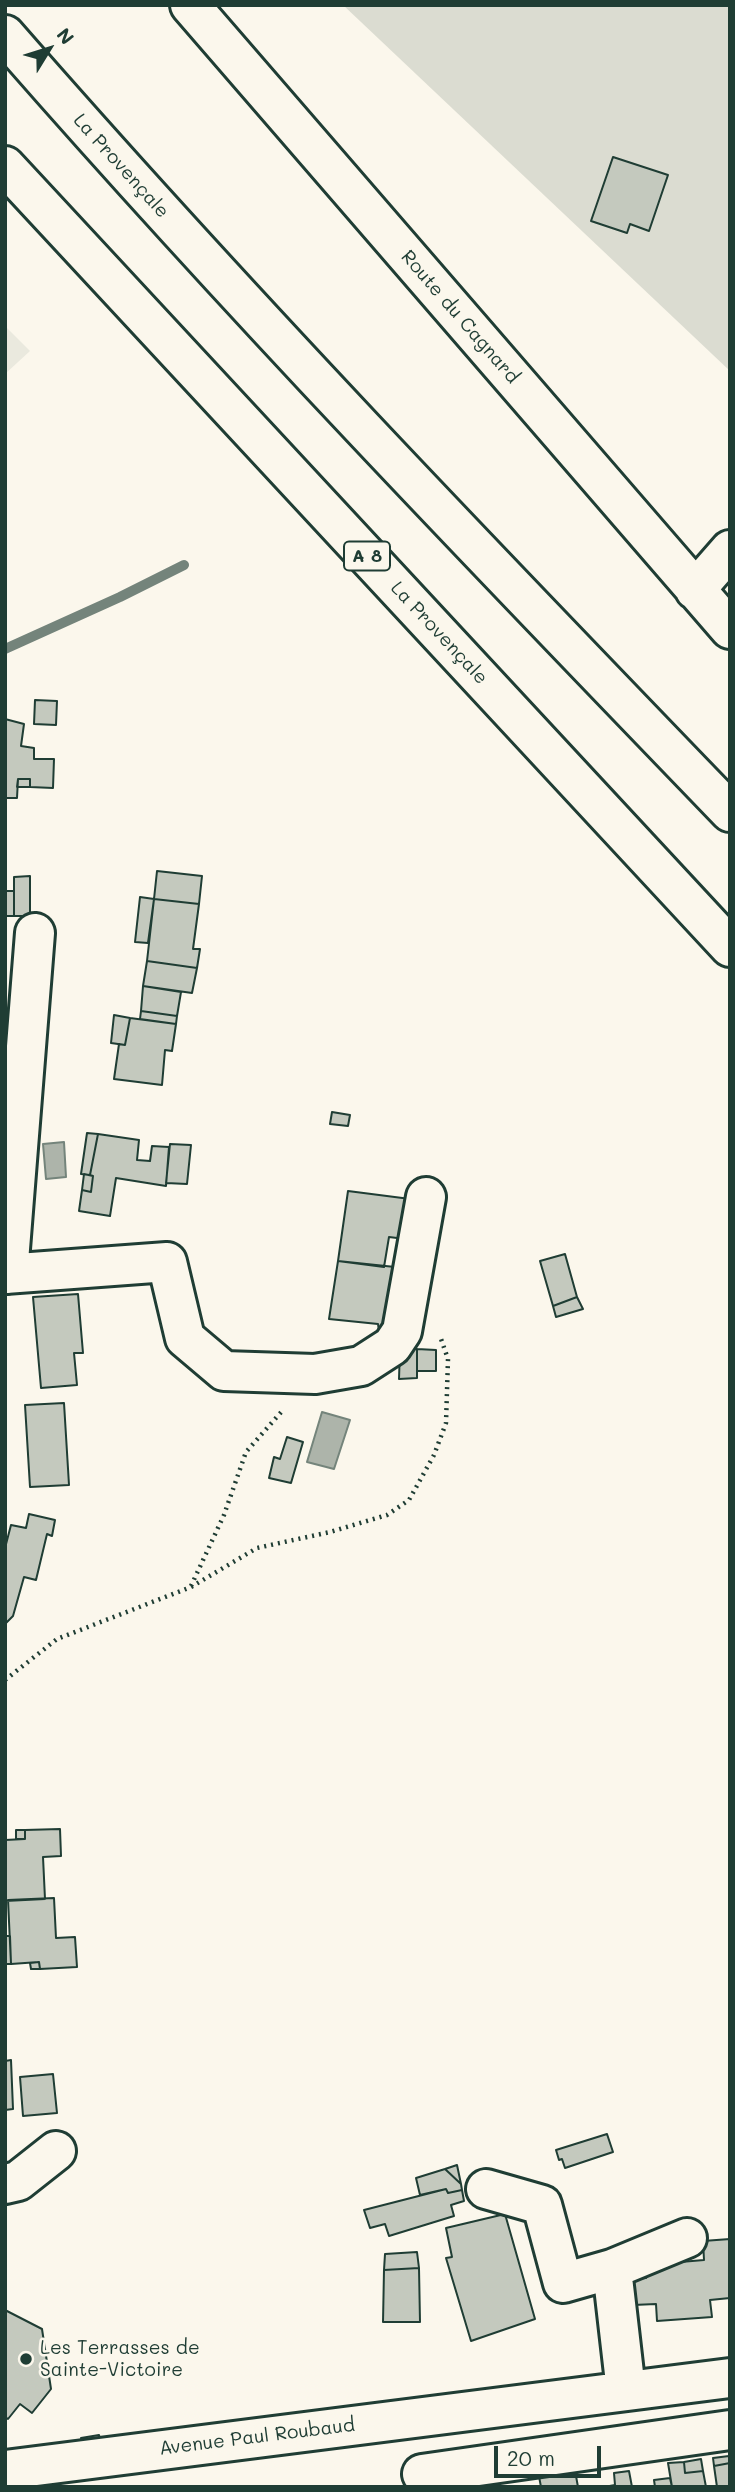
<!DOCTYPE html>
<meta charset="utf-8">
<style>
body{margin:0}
#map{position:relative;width:735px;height:2492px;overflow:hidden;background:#fbf7ec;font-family:Mali,sans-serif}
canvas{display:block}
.frame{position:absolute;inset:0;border:7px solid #1f3d34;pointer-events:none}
.north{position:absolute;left:14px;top:14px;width:70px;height:70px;-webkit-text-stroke:5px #fbf7ec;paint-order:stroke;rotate:52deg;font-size:19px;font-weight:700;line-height:28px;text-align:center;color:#1f3d34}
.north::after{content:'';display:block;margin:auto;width:24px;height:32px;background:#1f3d34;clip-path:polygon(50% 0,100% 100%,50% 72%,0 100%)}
.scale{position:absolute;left:494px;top:2446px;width:107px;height:32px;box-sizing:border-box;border:4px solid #1f3d34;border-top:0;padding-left:9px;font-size:21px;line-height:24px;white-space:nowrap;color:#1f3d34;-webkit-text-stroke:5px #fbf7ec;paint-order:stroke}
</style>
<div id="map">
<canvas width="735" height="2492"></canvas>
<div class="frame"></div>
<div class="north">N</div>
<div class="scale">20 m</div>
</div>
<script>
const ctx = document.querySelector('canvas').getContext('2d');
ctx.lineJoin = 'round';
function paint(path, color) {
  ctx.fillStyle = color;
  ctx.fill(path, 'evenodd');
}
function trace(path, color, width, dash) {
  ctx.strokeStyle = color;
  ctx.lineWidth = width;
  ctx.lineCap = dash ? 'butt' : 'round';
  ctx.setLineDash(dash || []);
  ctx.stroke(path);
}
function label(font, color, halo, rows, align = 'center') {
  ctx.font = font + ' Mali,sans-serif';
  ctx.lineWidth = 5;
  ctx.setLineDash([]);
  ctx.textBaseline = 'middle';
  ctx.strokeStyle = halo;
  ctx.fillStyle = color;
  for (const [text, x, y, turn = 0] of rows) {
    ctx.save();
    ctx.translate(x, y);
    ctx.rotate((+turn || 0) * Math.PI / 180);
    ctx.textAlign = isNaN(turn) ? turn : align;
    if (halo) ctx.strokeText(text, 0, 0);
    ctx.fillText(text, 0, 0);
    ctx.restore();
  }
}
paint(new Path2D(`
 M 5,326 L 30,351 L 5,374 Z`), '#eae9de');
paint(new Path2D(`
 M 343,5 L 730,5 L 730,371 Z`), '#dbdcd1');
const water = new Path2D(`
 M 64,1142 L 66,1177 L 46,1179 L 43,1144 Z
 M 322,1412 L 350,1420 L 334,1469 L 307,1462 Z`);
paint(water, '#adb4aa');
trace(water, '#74847b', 2);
trace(new Path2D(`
 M 5,649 L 120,597 L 184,565`), '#74847b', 10);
const building = new Path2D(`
 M 613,157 L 668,175 L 649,231 L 630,224 L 627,233 L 591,221 Z
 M 35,700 L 57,701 L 56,725 L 34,724 Z
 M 5,719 L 24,724 L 21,746 L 34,748 L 34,759 L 54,759 L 53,788 L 30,787 L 30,779 L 18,779 L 17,798 L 5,798 Z
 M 18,779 L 30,779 L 30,787 L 17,787 Z
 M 157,871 L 202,876 L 199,904 L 154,899 Z
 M 30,876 L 30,916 L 14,916 L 14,877 Z
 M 5,891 L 14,891 L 14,916 L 5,916 Z
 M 140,897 L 154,899 L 148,943 L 135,942 Z
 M 154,899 L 199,904 L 193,949 L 200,949 L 197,968 L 147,961 Z
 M 147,961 L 197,968 L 192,993 L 143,986 Z
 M 143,986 L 181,992 L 177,1016 L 141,1011 Z
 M 141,1011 L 177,1016 L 176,1024 L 140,1019 Z
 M 114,1015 L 130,1018 L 125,1045 L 111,1043 Z
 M 130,1018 L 176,1024 L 172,1051 L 165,1050 L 162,1085 L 114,1079 L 119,1044 L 125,1045 Z
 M 332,1112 L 350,1115 L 348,1126 L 330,1124 Z
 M 87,1133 L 98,1134 L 90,1175 L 81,1174 Z
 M 98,1134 L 139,1140 L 137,1160 L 150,1161 L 152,1146 L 169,1147 L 166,1186 L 116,1178 L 110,1216 L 79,1211 L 82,1190 L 91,1192 L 93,1176 L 90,1175 Z
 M 170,1144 L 191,1145 L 187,1184 L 166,1183 Z
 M 84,1174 L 93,1176 L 91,1192 L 82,1190 Z
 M 348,1191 L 418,1200 L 413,1240 L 389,1237 L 384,1267 L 338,1261 Z
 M 565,1254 L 577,1297 L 553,1306 L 540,1261 Z
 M 338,1261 L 395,1267 L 383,1338 L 380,1338 L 378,1324 L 329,1319 Z
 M 78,1294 L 83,1353 L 74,1353 L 77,1385 L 41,1388 L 33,1297 Z
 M 577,1297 L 583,1309 L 556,1317 L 553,1306 Z
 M 400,1348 L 417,1349 L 417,1378 L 399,1379 Z
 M 417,1349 L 436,1350 L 436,1371 L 417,1371 Z
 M 64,1403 L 69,1485 L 30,1487 L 25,1405 Z
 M 287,1437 L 303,1442 L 291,1483 L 269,1478 L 274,1457 L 280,1459 Z
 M 29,1514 L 55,1520 L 52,1536 L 47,1534 L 36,1580 L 24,1577 L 13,1616 L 5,1624 L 5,1548 L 11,1525 L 26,1528 Z
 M 60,1829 L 61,1856 L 43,1857 L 45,1899 L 5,1901 L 5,1840 L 25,1839 L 25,1830 Z
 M 16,1830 L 25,1830 L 25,1839 L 16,1839 Z
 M 54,1898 L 56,1938 L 75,1937 L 77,1967 L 40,1969 L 39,1962 L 11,1964 L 8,1900 Z
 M 5,1936 L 10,1936 L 11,1964 L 5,1964 Z
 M 39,1962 L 40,1969 L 31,1969 L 30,1963 Z
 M 11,2060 L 13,2109 L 5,2110 L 5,2061 Z
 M 53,2074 L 57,2113 L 23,2116 L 20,2077 Z
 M 607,2134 L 613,2152 L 565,2168 L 562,2159 L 559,2160 L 556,2150 Z
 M 457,2165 L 461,2184 L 445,2169 Z
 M 445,2169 L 461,2184 L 462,2190 L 448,2193 L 446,2189 L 420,2195 L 416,2178 Z
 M 446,2189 L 448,2193 L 462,2190 L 464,2201 L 451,2205 L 454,2216 L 389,2236 L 385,2224 L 370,2228 L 364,2210 Z
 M 505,2214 L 535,2319 L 471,2341 L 446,2258 L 452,2257 L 446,2228 Z
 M 730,2239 L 730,2298 L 710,2300 L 712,2317 L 657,2321 L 656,2304 L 633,2305 L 631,2279 L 646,2278 L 645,2265 L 704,2260 L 703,2241 Z
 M 417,2252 L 419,2268 L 384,2270 L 385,2254 Z
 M 419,2268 L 420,2322 L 383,2322 L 384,2270 Z
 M 5,2310 L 42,2329 L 51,2389 L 32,2413 L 20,2404 L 8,2419 L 5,2417 Z
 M 99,2435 L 101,2443 L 83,2446 L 81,2438 Z
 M 729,2456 L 730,2463 L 714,2466 L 713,2458 Z
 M 701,2459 L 703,2471 L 685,2473 L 684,2462 Z
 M 684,2462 L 685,2473 L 703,2471 L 706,2487 L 672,2487 L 668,2463 Z
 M 730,2463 L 730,2487 L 717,2487 L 714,2466 Z
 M 574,2465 L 578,2487 L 541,2487 L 538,2471 Z
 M 629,2471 L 632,2487 L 604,2487 L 615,2485 L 614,2473 Z
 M 498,2477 L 500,2487 L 486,2487 L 484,2479 Z
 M 670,2478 L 672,2487 L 655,2487 L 654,2480 Z`);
paint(building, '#c4c9be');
trace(building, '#1f3d34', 2);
const minor = new Path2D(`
 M 190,5 L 730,629
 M 695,590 L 730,550
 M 5,1274 L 167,1262 L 185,1338 L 224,1371 L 315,1374 L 361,1366 L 392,1346 L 402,1331 L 426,1197
 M 8,1274 L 35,933
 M 5,2184 L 18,2181 L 56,2151
 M 486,2189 L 542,2205 L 563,2283 L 612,2269
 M 626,2391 L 612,2269 L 687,2238
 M 5,2470 L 730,2378
 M 422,2474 L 730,2430`);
const highway = new Path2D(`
 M 5,35 C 238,302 484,557 730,812
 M 5,166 L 730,947`);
trace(minor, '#1f3d34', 44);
trace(highway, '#1f3d34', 44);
trace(new Path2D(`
 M 191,1586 L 224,1515 L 246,1452 L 283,1410
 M 5,1680 L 57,1639 L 191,1587 L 257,1548 L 330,1532 L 387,1515 L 409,1500 L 434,1455 L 446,1423 L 448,1359 L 440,1336`), '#1f3d34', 4.5, [2, 5]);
trace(minor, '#fbf7ec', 38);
trace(highway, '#fbf7ec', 38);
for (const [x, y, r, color] of [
 [26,2359,7,"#1f3d34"]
]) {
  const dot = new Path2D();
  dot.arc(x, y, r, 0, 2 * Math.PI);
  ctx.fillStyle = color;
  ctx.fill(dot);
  trace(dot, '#fbf7ec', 2.5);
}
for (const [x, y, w] of [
 [367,556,46]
]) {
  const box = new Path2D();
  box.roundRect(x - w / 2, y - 14.5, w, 29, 5);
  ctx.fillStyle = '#fbf7ec';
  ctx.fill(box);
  trace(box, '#1f3d34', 2);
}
label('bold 18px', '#1f3d34', null, [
 ["A 8",367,556]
]);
label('19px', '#1f3d34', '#fbf7ec', [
 ["La Provençale",121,166,48],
 ["Route du Cagnard",460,317,49],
 ["La Provençale",439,633,47],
 ["Avenue Paul Roubaud",257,2437,-7]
]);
label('19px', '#1f3d34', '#fbf7ec', [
 ["Les Terrasses de",40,2348],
 ["Sainte-Victoire",40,2370]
], 'left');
</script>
